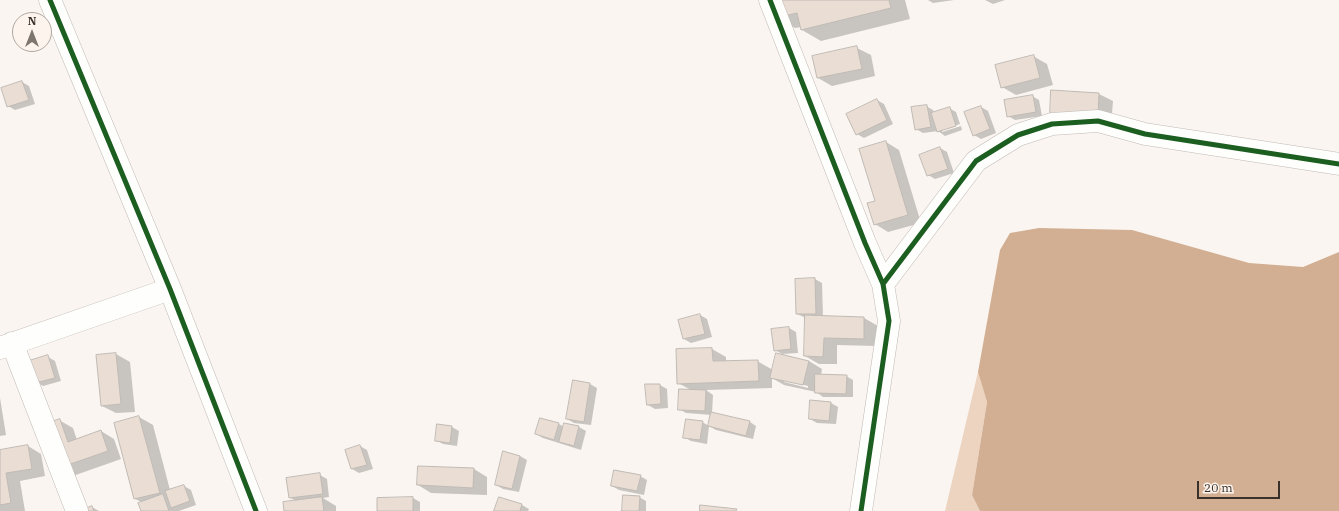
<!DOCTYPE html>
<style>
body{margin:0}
#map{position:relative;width:1339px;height:511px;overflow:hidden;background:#faf5f0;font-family:"IBM Plex Serif",serif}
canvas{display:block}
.north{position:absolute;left:12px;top:12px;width:40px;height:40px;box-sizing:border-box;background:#fdf4ed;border:1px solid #afa69f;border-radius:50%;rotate:0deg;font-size:11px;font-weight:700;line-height:16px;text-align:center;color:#3a312a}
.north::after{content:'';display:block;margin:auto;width:14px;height:18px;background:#7d766f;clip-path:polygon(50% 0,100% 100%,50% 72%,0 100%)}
.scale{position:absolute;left:1197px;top:481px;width:83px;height:18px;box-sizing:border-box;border:2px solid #3a312a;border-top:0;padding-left:5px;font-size:12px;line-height:14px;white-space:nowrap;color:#3a312a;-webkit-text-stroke:3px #fdf4ed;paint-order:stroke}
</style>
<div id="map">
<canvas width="1339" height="511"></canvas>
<div class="north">N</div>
<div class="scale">20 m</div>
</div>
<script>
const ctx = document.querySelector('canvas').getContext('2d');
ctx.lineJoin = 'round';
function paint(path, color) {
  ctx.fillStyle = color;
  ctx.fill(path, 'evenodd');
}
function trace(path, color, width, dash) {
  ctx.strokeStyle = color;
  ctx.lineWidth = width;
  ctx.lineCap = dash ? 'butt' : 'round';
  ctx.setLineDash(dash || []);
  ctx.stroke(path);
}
paint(new Path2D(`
 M 978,372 L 987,402 L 972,495 L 980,511 L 945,511 Z`), '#ecd4c0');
paint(new Path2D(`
 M 1039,228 L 1132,230 L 1249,263 L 1303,267 L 1339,252 L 1339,511 L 980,511 L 972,495 L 987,402 L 978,372 L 1000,250 L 1010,233 Z`), '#d2af92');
paint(new Path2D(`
 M 772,0 L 905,0 L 910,19 L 821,41 L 802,30 L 801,27 L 795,28 L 776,17 Z
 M 928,0 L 954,0 L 933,3 Z
 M 985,0 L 1005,0 L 993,4 Z
 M 857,48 L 871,55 L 875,76 L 832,86 L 818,78 Z
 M 1033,56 L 1047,64 L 1053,85 L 1016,95 L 1002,87 Z
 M 22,82 L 29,86 L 35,104 L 15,110 L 8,106 Z
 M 1052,91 L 1099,94 L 1113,101 L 1111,126 Z
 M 1032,96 L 1039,100 L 1042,116 L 1015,120 L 1008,116 Z
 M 877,100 L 884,104 L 893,124 L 864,138 L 857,134 Z
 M 926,106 L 933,110 L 934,113 L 949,108 L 956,112 L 960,124 L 942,130 L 942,132 L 961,126 L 962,130 L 945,136 L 938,131 L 923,133 L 916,129 Z
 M 981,107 L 988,111 L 996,133 L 981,139 L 974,135 Z
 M 886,142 L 899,150 L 921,223 L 888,232 L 875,224 L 876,201 Z
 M 940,148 L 947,152 L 954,173 L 935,179 L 928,175 Z
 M 815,279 L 822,283 L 823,317 L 864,318 L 878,326 L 877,346 L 837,345 L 837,364 L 819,364 L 805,356 L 806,318 L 797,314 Z
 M 700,315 L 707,319 L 712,337 L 691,343 L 684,339 Z
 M 789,328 L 796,332 L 798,353 L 782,354 L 775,350 Z
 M 712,349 L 726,357 L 726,362 L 757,361 L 773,370 L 809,361 L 822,369 L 821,375 L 846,376 L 853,380 L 853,397 L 823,397 L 816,392 L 784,385 L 772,378 L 772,388 L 706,390 L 713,395 L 712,413 L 750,422 L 756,426 L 753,439 L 716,430 L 709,426 L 707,444 L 691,441 L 684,437 L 702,422 L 709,426 L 712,415 L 686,413 L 679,409 L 691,390 L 678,383 ZM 784,380 L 808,386 L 808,388 L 784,382 Z
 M 116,354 L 130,362 L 135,412 L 116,413 L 102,406 L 97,355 Z
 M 48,357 L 55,361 L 61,381 L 43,386 L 36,382 Z
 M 590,384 L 597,388 L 591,425 L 574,423 L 567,419 Z
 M 660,385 L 667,389 L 668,408 L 655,409 L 648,405 Z
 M 0,398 L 6,435 L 0,436 Z
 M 831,403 L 838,407 L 836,424 L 817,423 L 810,419 Z
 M 139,417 L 153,425 L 170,490 L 184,486 L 191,490 L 196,505 L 179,511 L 142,511 L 142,502 L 135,499 Z
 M 59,420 L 73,428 L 77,440 L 101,431 L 114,439 L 121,459 L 70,477 Z
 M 559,424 L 564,427 L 565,424 L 579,427 L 586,431 L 581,450 L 543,438 L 536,434 Z
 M 452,427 L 459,431 L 457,446 L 443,444 L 436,440 Z
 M 28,446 L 41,454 L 45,476 L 20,481 L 25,511 L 0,511 L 0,451 Z
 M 360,446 L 367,450 L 373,469 L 359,473 L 352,469 Z
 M 504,453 L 520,456 L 527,460 L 519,492 L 503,489 L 496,485 Z
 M 474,469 L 487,477 L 487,495 L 431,493 L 418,485 Z
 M 320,475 L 327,479 L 329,497 L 323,498 L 336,506 L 336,511 L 285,511 L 296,501 L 289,497 Z
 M 640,476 L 647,480 L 644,495 L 619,490 L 612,486 Z
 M 639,497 L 646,501 L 646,511 L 623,511 Z
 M 413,498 L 420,502 L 420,511 L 378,511 Z
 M 500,498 L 522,505 L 529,509 L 528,511 L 495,511 Z
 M 92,507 L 99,511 L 83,511 Z`), '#0003');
const building = new Path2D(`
 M 771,0 L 889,0 L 891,8 L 801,30 L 797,13 L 776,18 Z
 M 857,46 L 862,69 L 817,78 L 812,56 Z
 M 1034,55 L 1040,78 L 1001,88 L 995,65 Z
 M 22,81 L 29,100 L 7,107 L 1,88 Z
 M 1051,90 L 1099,93 L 1098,118 L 1050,116 Z
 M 1033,95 L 1036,112 L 1007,117 L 1004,100 Z
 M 877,99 L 887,120 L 856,135 L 846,114 Z
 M 927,105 L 931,127 L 915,130 L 911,107 Z
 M 981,106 L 990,129 L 973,136 L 964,112 Z
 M 950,107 L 956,126 L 937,132 L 931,113 Z
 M 886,141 L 908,215 L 874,225 L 867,203 L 875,201 L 859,149 Z
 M 940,147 L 948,169 L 927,176 L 919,155 Z
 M 815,278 L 816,314 L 796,314 L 795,279 Z
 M 700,314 L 705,334 L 683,339 L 678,320 Z
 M 805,315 L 864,317 L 864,339 L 824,338 L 823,357 L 804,356 Z
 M 789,327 L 791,349 L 774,351 L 771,329 Z
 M 712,348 L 713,361 L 758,360 L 759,381 L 677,384 L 676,349 Z
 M 116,353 L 121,404 L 101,406 L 96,355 Z
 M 776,353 L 809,361 L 803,385 L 770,378 Z
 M 48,355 L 55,378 L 35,383 L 29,361 Z
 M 815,374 L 847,375 L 846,394 L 815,393 Z
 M 573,380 L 590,383 L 584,422 L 566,419 Z
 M 645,384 L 660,384 L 661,404 L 647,405 Z
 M 679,389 L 706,390 L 705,411 L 678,410 Z
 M 810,400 L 831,402 L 829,421 L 809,419 Z
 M 711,412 L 750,421 L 746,436 L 708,426 Z
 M 139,416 L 160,493 L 134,499 L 114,423 Z
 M 540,418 L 559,423 L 554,440 L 535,434 Z
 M 60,419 L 68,442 L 101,430 L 108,451 L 56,469 L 40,426 Z
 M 686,419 L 703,421 L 700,440 L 683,438 Z
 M 564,423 L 579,426 L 574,446 L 559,442 Z
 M 437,424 L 452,426 L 450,443 L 435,441 Z
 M 28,445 L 32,469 L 6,473 L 11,503 L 0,505 L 0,450 Z
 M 360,445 L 367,465 L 351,469 L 345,450 Z
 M 503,451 L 520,456 L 512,489 L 495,485 Z
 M 418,466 L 474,468 L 473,488 L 417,485 Z
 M 614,470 L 641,475 L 637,491 L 611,486 Z
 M 320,473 L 323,494 L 289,498 L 286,478 Z
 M 184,485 L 190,501 L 171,508 L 165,491 Z
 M 163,494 L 169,511 L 141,511 L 138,503 Z
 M 623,495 L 640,496 L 639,511 L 622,511 Z
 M 322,497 L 324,511 L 284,511 L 283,502 Z
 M 413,497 L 413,511 L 377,511 L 377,498 Z
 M 499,497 L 522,504 L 520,511 L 494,511 Z
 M 700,505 L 737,509 L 736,511 L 700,511 Z
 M 92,506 L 94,511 L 80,511 Z`);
paint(building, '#eaddd3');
trace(building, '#c0bab5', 1);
const minor = new Path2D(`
 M 50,0 L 170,289 L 256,511
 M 770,0 L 865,243 L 883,284 L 889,321 L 861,511
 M 883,284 L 976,161 L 1018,135 L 1052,124 L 1098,121 L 1145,134 L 1339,164
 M 12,343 L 77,511
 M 0,348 L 170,289`);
trace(minor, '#c0bab5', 23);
trace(minor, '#fefefd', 22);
trace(new Path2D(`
 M 50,0 L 170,289 L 256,511
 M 770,0 L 865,243 L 883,284 L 889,321 L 861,511
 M 883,284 L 976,161 L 1018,135 L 1052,124 L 1098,121 L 1145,134 L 1339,164`), '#1b5e20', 5);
</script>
